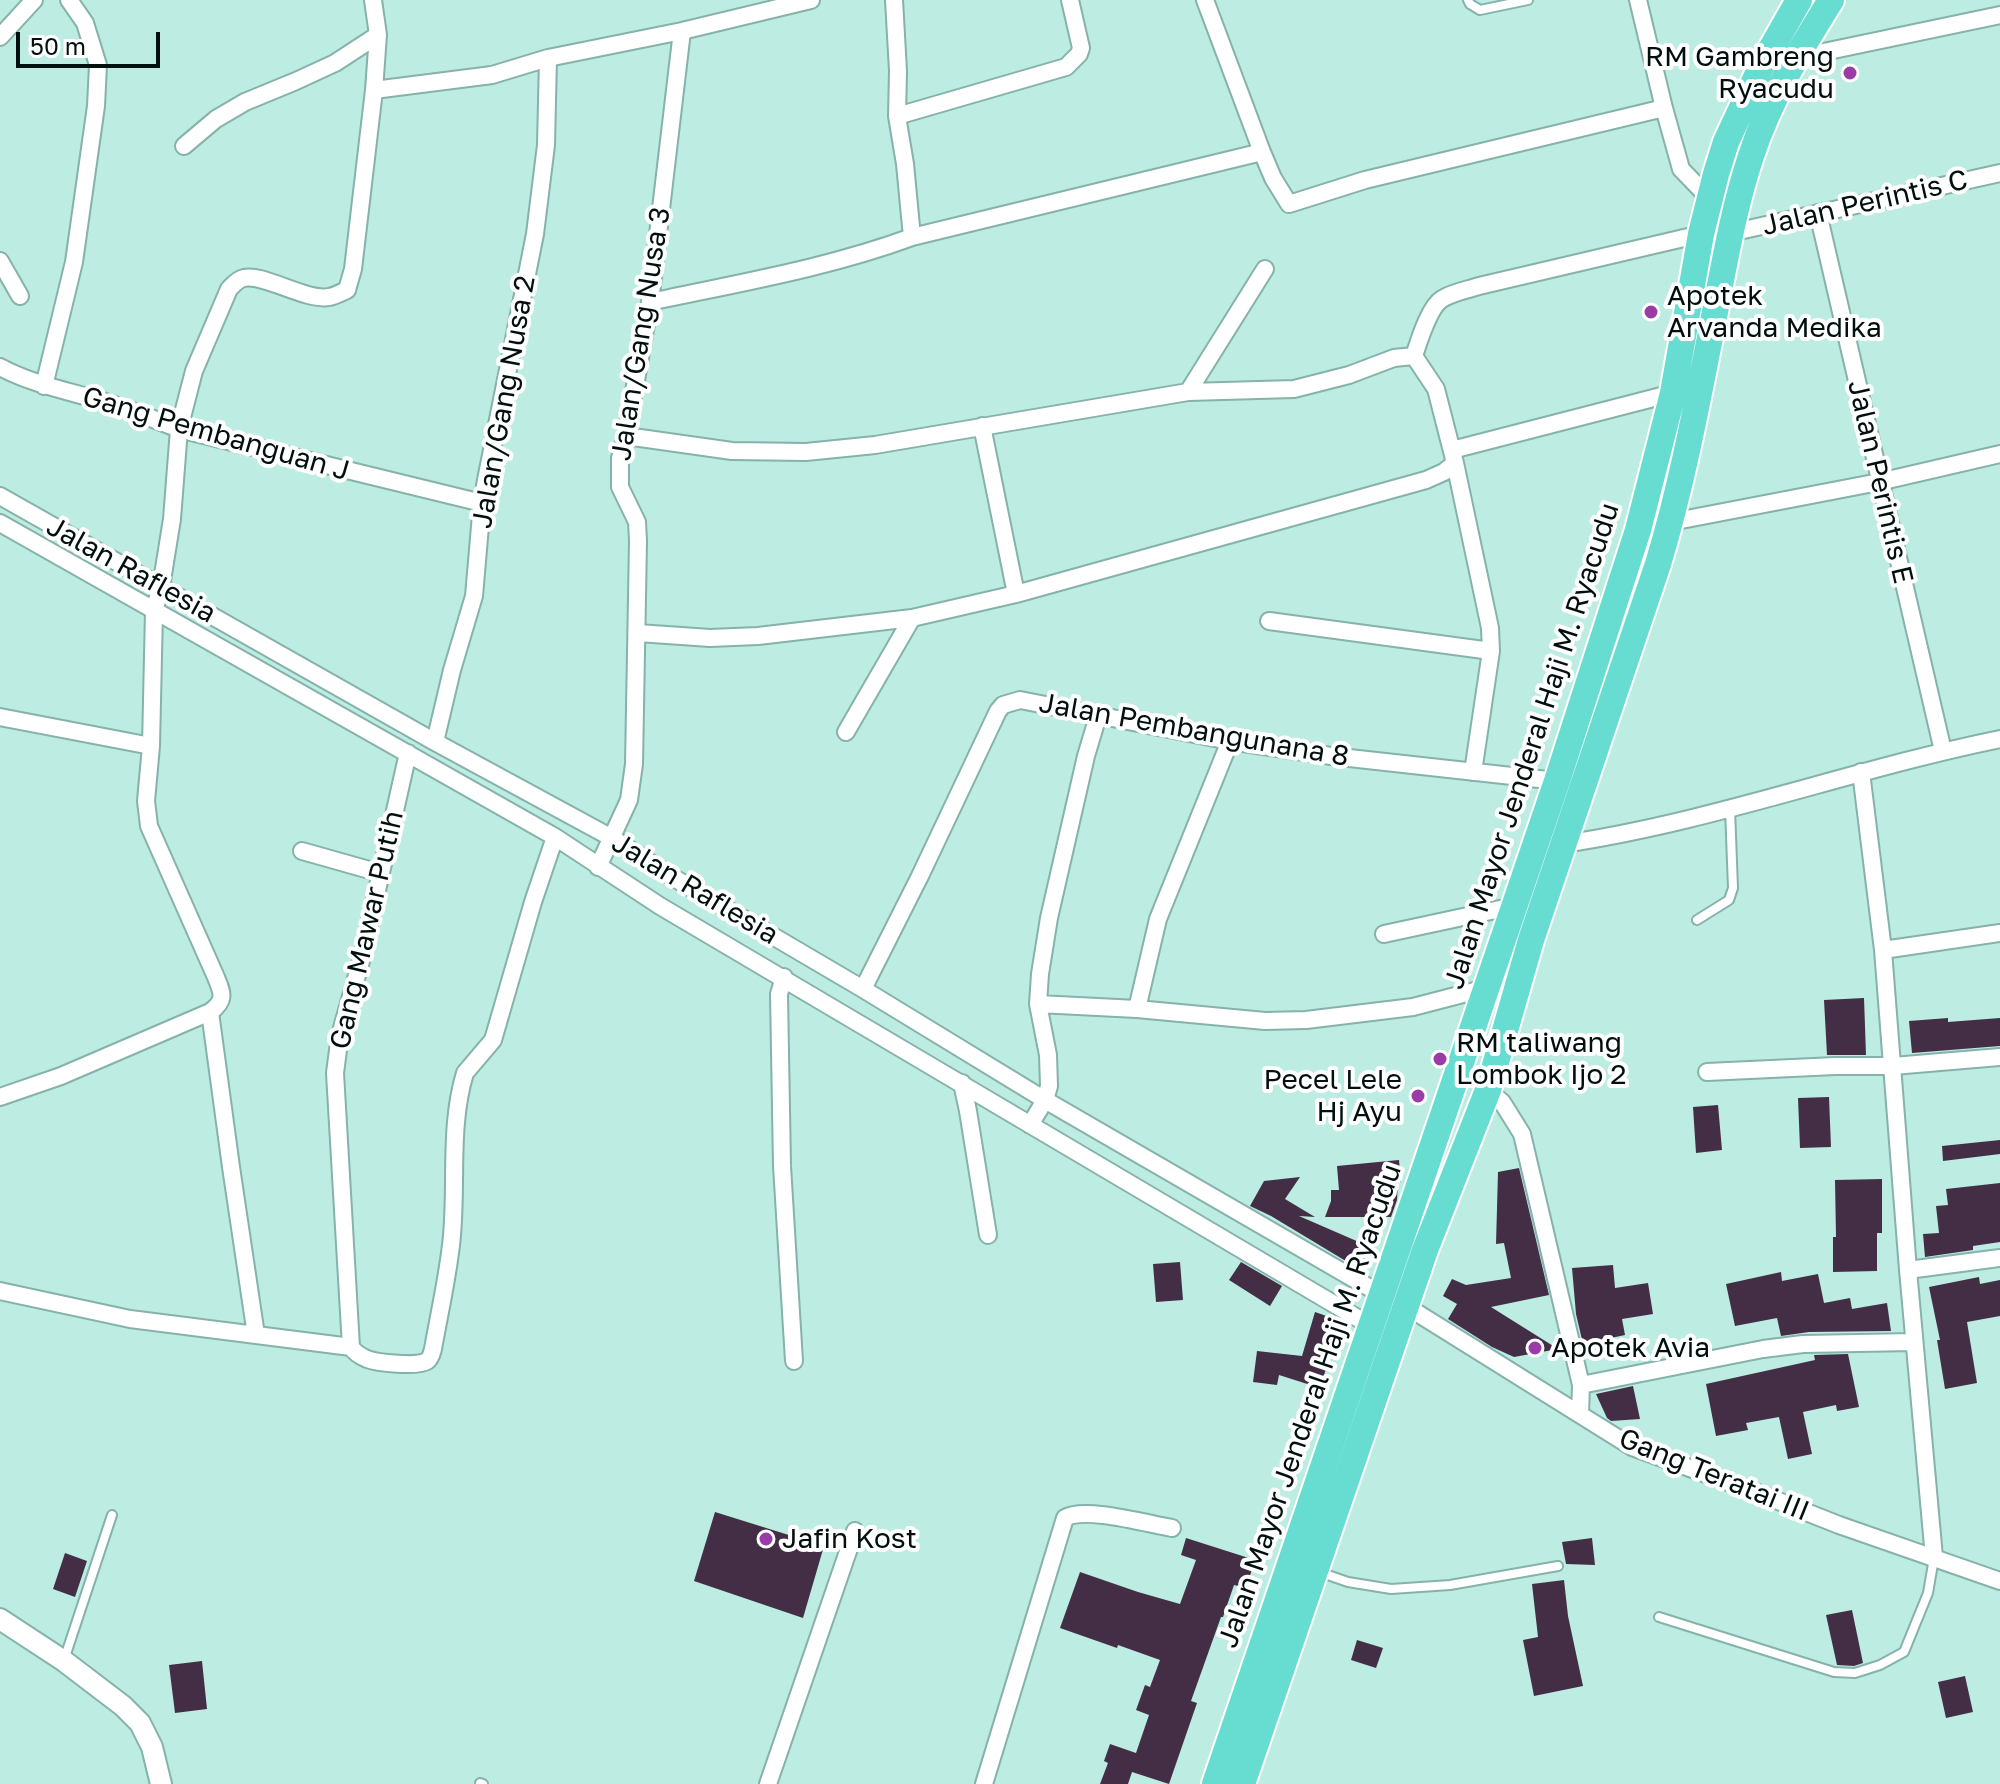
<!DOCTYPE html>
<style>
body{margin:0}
#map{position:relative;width:2000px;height:1784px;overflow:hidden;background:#bdece3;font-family:"Golos Text",sans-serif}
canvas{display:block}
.scale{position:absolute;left:16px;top:32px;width:144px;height:36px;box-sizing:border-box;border:4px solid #01100e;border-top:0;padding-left:10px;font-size:24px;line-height:28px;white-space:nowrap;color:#01100e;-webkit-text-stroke:6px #fff;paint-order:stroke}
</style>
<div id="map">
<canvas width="2000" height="1784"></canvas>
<div class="scale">50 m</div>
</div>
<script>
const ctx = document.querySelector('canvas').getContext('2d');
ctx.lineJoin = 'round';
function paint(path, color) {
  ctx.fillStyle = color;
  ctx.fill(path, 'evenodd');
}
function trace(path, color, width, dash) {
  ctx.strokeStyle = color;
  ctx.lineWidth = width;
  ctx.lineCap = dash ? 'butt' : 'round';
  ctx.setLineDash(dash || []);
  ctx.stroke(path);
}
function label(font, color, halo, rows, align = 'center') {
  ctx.font = font + ' "Golos Text",sans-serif';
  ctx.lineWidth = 8;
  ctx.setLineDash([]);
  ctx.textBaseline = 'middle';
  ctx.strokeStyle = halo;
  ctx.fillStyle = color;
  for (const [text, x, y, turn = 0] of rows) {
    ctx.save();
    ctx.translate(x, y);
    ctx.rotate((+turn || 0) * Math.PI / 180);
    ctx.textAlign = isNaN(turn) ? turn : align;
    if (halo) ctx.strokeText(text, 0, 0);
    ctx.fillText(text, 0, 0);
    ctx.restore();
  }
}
paint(new Path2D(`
 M 1864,998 L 1866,1055 L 1827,1055 L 1824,1000 Z
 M 1948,1018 L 1948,1022 L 2000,1018 L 2000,1046 L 1912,1053 L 1909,1021 Z
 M 1829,1097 L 1831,1147 L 1800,1148 L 1798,1098 Z
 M 1718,1105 L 1722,1150 L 1696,1153 L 1693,1107 Z
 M 2000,1140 L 2000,1154 L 1943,1161 L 1942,1146 Z
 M 1399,1160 L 1401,1182 L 1398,1182 L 1397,1200 L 1391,1217 L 1325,1217 L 1331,1201 L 1331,1190 L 1339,1190 L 1337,1166 Z
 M 1519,1168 L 1549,1295 L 1491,1307 L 1558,1349 L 1514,1357 L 1492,1347 L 1448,1319 L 1457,1304 L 1443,1296 L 1452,1279 L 1466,1285 L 1511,1278 L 1504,1243 L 1496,1244 L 1498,1172 Z
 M 1300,1177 L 1285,1199 L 1315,1217 L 1299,1216 L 1375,1249 L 1364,1272 L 1271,1216 L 1250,1206 L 1264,1181 Z
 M 1882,1179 L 1882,1233 L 1877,1233 L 1877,1271 L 1833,1272 L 1833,1237 L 1836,1237 L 1835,1180 Z
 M 2000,1183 L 2000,1242 L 1973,1246 L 1973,1250 L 1925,1257 L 1923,1234 L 1939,1233 L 1936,1206 L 1948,1205 L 1946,1189 Z
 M 1180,1262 L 1183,1300 L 1156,1302 L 1153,1264 Z
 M 1241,1262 L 1282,1286 L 1270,1306 L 1229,1280 Z
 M 1613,1265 L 1615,1288 L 1648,1283 L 1653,1314 L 1622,1319 L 1625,1335 L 1583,1344 L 1576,1314 L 1572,1268 Z
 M 1781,1272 L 1782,1281 L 1818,1274 L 1824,1303 L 1850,1298 L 1852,1309 L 1887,1303 L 1891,1331 L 1809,1332 L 1781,1336 L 1777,1318 L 1735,1326 L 1726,1284 Z
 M 1979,1277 L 1980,1284 L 2000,1280 L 2000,1316 L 1967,1322 L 1977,1383 L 1945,1389 L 1937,1340 L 1940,1340 L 1929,1287 Z
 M 1315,1312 L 1341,1321 L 1320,1388 L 1279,1375 L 1277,1385 L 1253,1382 L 1257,1351 L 1302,1356 Z
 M 1848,1354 L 1859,1407 L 1837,1411 L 1836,1405 L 1803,1412 L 1812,1454 L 1788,1459 L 1779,1417 L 1746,1423 L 1748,1430 L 1716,1436 L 1706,1384 L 1815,1360 L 1814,1355 Z
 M 1633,1386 L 1640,1419 L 1611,1421 L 1607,1418 L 1596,1394 Z
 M 715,1512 L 824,1546 L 803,1618 L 694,1581 Z
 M 1186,1538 L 1255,1560 L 1246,1588 L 1234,1585 L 1223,1617 L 1221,1617 L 1191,1701 L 1197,1703 L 1169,1784 L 1132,1772 L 1128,1784 L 1100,1784 L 1108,1763 L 1104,1761 L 1110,1744 L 1136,1753 L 1149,1715 L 1136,1710 L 1145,1685 L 1150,1687 L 1160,1660 L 1118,1645 L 1117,1648 L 1060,1628 L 1080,1572 L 1138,1592 L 1180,1604 L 1196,1560 L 1181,1555 Z
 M 1592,1538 L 1595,1565 L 1566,1564 L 1562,1542 Z
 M 65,1553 L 87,1561 L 75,1597 L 53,1589 Z
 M 1564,1580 L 1568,1616 L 1583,1686 L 1534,1696 L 1523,1640 L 1538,1637 L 1532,1584 Z
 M 1852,1610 L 1863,1663 L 1854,1666 L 1837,1665 L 1826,1615 Z
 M 1357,1640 L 1383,1648 L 1376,1668 L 1351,1660 Z
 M 202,1661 L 207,1709 L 175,1713 L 169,1665 Z
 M 1965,1676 L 1973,1712 L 1946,1718 L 1938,1682 Z`), '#442e46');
const service = new Path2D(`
 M 1468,0 L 1470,4 L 1480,10 L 1528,0
 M 1697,920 L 1729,900 L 1733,888 L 1730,809
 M 1319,1572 L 1348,1582 L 1391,1589 L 1450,1585 L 1558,1566
 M 1659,1617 L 1834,1672 L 1855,1673 L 1880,1665 L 1904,1652 L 1928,1593 L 1934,1558
 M 64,1660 L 112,1515
 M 480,1783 L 483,1784`);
const minor = new Path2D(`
 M 894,0 L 898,71 L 897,116 L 905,164 L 912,237 L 1262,152
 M 1205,0 L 1262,152 L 1273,178 L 1289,204 L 1365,180 L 1664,108
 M 1638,0 L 1664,108 L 1681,169 L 1709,198
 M 0,37 L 34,0
 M 1795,58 L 2000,15
 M 374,90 L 492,75 L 548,58 L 682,31 L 811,0
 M 897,116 L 1066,67 L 1079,54 L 1081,48 L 1070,0
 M 184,146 L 216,119 L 245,102 L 296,81 L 335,63 L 378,35
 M 1818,213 L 1943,751
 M 1730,233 L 2000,173
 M 0,261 L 20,296
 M 650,302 C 738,283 828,268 912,237
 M 1414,356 L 1436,389 L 1455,463 L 1490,628 L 1491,651 L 1473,772
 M 0,367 C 30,383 63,390 95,399 C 124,407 151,418 179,429 L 482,503
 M 44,386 L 74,262 L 96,106 L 98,65 L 85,23 L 69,0
 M 1188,392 L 1265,269
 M 982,426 L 1016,594
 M 626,436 L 732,451 L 806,452 L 875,445 L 1188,392 L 1294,389 L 1349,375 L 1394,358 L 1414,356 C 1419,341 1429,307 1442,299 C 1453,292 1467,290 1479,286 L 1701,234
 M 1452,450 L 1673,393
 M 0,496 L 435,742 L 612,838 L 669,875 L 863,989 L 1045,1100 L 1382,1295
 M 1671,522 L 1879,482 L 2000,454
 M 0,523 L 555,837 L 660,906 L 1371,1326
 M 1269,621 L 1491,651
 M 638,633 L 710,638 L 758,636 L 912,618 L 1016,594 L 1426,480 L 1444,472 L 1455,463
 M 0,717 L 151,746
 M 846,732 L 912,618
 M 435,742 L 452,670 L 474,596 L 482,503 L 486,480 L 535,234 L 546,145 L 548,58
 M 1861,772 L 1883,950 L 1908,1270 L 1934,1557
 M 1563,844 C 1712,822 1853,769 2000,739
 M 302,851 L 380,873
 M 598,867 L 629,800 L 634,764 L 638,541 L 637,522 L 620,487 L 620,458 L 626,436 L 650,302 L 682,31
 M 1384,934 L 1514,906
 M 1883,950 L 2000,933
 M 784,977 L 779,994 L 782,1166 L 794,1361
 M 863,989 L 920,876 L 998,711 L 1003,705 L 1020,700 L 1230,741 L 1331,756 L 1557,781
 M 1038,1004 L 1137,1009 L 1265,1021 L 1306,1020 L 1413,1007 L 1486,988
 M 1137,1009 L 1158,919 L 1230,741
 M 210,1012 L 231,1167 L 256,1335
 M 1707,1072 L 1835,1066 L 1893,1066 L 2000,1057
 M 962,1083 L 968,1111 L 988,1235
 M 1488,1090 L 1502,1102 L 1522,1134 L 1581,1385 L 1580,1414
 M 0,1097 L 61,1076 L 210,1012 C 227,1000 222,992 215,975 L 149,826 L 146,801 L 151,746 L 154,611 L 161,587 L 172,519 L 179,429 L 194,371 L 229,289 C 233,285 238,279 244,278 C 263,273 305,301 329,297 C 335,296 342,292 347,290 L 353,269 L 374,90 L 378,35 L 373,0
 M 1030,1125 L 1045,1100 L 1049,1086 L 1048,1055 L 1038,1004 L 1040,974 L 1049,918 L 1086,756 L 1098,716
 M 1908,1270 L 2000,1258
 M 0,1291 L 130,1319 L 351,1347 C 355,1353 360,1356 367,1359 C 377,1363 418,1367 427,1361 C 430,1359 432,1353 433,1349 C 439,1315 447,1280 451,1245 C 458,1189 448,1129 465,1073 L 493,1040 L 533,902 L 555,837
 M 1406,1306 L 1632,1447 L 1753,1491 L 1839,1525 L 2000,1581
 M 351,1347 L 335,1073 L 340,1035 L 361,961 L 408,753
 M 1581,1385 L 1763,1349 L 1803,1344 L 1914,1342
 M 768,1784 L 855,1531
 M 984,1784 L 1065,1518 C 1084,1506 1148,1524 1172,1528`);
const tertiary = new Path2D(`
 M 0,1619 L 64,1661 L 123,1706 L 140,1723 L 152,1747 L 161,1784`);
const primary = new Path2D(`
 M 1215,1784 L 1557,781 L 1638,530 L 1673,393 L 1701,234 L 1716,174 L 1726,142 L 1761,67 L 1799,0
 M 1242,1784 L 1425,1250 L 1488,1090 L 1531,940 L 1658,564 C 1682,485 1697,403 1713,322 C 1724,266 1733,210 1751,156 C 1769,100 1800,50 1831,0`);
trace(service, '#85b2aa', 12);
trace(minor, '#85b2aa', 20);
trace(tertiary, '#85b2aa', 24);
trace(primary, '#fff', 30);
trace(service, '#fff', 8);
trace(minor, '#fff', 16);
trace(tertiary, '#fff', 20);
trace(primary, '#67ddd2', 26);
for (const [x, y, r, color] of [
 [1850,73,8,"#9a3ca6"],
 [1651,312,8,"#9a3ca6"],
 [1440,1059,8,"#9a3ca6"],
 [1418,1096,8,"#9a3ca6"],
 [1535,1348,8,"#9a3ca6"],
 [766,1539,8,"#9a3ca6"]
]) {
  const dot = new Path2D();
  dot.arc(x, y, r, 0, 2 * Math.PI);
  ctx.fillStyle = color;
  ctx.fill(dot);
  trace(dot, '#fff', 3);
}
label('28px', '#01100e', '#fff', [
 ["RM Gambreng",1834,57,"right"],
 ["Ryacudu",1834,89,"right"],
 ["Apotek",1667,296],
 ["Arvanda Medika",1667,328],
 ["RM taliwang",1456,1043],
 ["Lombok Ijo 2",1456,1075],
 ["Pecel Lele",1402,1080,"right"],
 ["Hj Ayu",1402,1112,"right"],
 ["Apotek Avia",1551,1348],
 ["Jafin Kost",782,1539]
], 'left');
label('28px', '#01100e', '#fff', [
 ["Jalan Perintis C",1865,203,-13],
 ["Jalan/Gang Nusa 3",641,334,-81],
 ["Jalan/Gang Nusa 2",504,402,-80],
 ["Gang Pembanguan J",216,434,16],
 ["Jalan Perintis E",1880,482,77],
 ["Jalan Raflesia",131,570,29],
 ["Jalan Pembangunana 8",1194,730,10],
 ["Jalan Mayor Jenderal Haji M. Ryacudu",1532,746,-72],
 ["Jalan Raflesia",695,889,31],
 ["Gang Mawar Putih",367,930,-77],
 ["Jalan Mayor Jenderal Haji M. Ryacudu",1310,1406,-71],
 ["Gang Teratai III",1714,1475,22]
]);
</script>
